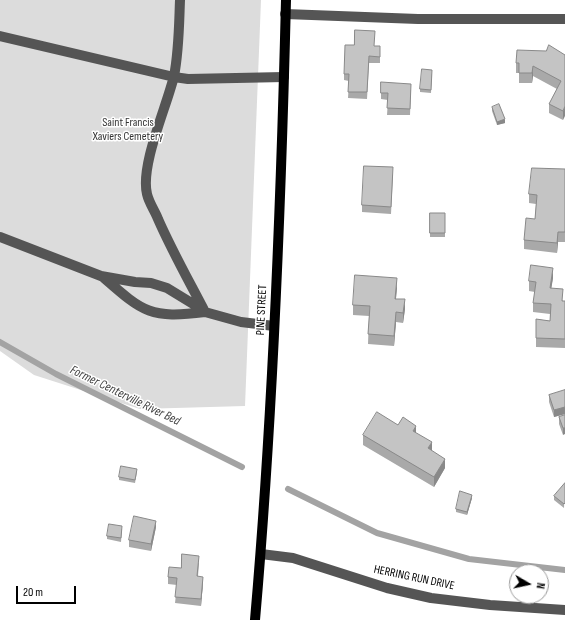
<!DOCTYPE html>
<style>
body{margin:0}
#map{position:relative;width:565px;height:620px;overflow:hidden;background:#fff;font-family:"Sofia Sans Condensed",sans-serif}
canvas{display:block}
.north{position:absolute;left:509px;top:564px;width:40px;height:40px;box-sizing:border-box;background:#fff;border:1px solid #999;border-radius:50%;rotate:99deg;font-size:11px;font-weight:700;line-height:16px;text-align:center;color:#000}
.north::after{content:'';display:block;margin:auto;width:14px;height:18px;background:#000;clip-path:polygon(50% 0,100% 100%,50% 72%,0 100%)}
.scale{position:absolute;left:16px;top:586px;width:60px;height:18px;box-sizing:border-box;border:2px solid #000;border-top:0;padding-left:5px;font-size:12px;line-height:14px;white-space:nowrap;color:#000;-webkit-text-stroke:3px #fff;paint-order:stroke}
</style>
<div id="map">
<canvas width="565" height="620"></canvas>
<div class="north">N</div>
<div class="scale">20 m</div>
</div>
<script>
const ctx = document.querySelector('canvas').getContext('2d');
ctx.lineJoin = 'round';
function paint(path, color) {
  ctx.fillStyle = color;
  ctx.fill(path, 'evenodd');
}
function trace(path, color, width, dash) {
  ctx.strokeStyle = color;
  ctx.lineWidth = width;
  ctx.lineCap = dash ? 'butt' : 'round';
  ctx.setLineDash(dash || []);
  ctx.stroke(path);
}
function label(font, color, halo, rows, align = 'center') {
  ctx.font = font + ' "Sofia Sans Condensed",sans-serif';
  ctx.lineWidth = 3;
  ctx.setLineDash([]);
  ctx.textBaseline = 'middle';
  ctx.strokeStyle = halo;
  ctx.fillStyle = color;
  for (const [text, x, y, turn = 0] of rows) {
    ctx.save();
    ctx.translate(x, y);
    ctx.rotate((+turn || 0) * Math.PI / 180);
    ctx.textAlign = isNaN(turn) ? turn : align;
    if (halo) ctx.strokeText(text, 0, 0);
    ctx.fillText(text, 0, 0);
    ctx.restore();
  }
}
paint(new Path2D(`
 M 0,0 L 261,0 L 245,406 L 140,409 L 34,375 L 0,351 Z`), '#dcdcdc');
trace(new Path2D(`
 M 0,342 L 56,374 L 242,467
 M 288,489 L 377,533 L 469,559 L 565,570`), '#a3a3a3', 6);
trace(new Path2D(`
 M 180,0 C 179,25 179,51 174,76 C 167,106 140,165 147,194 C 149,203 155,211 158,219 C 172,251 189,281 205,312 L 241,322 L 274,326
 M 285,14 L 418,19 L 565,19
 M 0,36 L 174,77 L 188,79 L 284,77
 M 0,237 L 101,276 L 135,282 L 151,283 L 167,288 L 203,310
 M 103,277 C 143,312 150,319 205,312
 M 261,554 L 293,558 L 387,588 L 431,598 L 490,605 L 565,610`), '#555', 10);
trace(new Path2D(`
 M 255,620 C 273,414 281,207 286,0`), '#000', 10);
paint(new Path2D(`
 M 375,46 L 380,53 L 380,63 L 369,63 L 367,99 L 348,98 L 349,81 L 344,80 L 344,74 Z
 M 565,55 L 563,120 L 549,113 L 549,104 L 557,89 L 533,76 L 532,83 L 519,83 L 519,73 L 516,73 L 516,63 Z
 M 432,73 L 431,93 L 420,92 L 420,89 Z
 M 411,90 L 410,115 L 387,115 L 388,100 L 381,99 L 381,93 Z
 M 492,107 L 505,123 L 497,125 L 492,111 Z
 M 565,169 L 565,242 L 558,242 L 557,253 L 524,249 L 524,240 L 535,219 L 536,204 L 529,203 L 529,194 Z
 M 393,174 L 391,214 L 362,212 L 362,205 Z
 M 430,213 L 445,213 L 445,237 L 430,237 Z
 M 553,278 L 551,288 L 563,301 L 565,301 L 565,348 L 536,347 L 536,319 L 550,321 L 550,314 L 533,312 L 533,303 L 535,292 L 529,291 L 529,281 Z
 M 397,287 L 396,299 L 405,309 L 403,323 L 396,322 L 394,346 L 368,344 L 369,316 L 353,315 L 353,305 Z
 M 565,390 L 565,414 L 554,417 L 549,402 L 549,395 Z
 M 565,415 L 563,435 L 559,424 L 559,417 Z
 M 398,425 L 416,433 L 432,451 L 445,468 L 434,487 L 363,445 L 363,435 Z
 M 137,472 L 135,483 L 119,480 L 119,477 Z
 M 565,483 L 564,508 L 554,500 L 554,496 Z
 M 472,498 L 467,515 L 456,512 L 456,509 Z
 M 156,527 L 151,551 L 129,547 L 129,540 Z
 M 122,529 L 121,542 L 107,539 L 107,536 Z
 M 199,563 L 198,576 L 203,583 L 201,606 L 175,603 L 177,585 L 168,584 L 168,577 L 181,568 Z`), '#a9a9a9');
paint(new Path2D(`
 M 533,66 L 533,76 L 532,83 L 532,73 Z
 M 565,106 L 565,116 L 563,120 L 563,111 Z
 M 505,119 L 505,123 L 497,125 L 497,122 Z
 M 558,232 L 558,242 L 557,253 L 557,243 Z
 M 553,268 L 553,278 L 550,297 L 550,288 Z
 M 397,278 L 397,287 L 395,308 L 395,299 Z
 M 405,299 L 405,309 L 403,323 L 403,313 Z
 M 396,312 L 396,322 L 394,346 L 394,336 Z
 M 565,407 L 565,414 L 554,417 L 554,410 Z
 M 416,426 L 416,435 L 413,431 Z
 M 563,428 L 565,428 L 565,434 L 563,435 Z
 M 432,442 L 432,452 L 428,448 Z
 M 445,459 L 445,468 L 434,487 L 434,477 Z
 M 472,495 L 472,498 L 467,515 L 467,512 Z
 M 156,521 L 156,527 L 151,551 L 151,544 Z
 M 203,577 L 203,583 L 201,606 L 201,599 Z`), '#898989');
const building = new Path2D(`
 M 355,30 L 375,31 L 374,46 L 380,46 L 380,57 L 369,56 L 367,92 L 348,92 L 349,74 L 344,74 L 345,45 L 354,45 Z
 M 549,45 L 565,55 L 565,106 L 563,111 L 549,104 L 561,81 L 533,66 L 532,73 L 519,73 L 519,63 L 516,63 L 517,50 L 546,51 Z
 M 422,69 L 432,70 L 431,90 L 420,89 Z
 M 381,82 L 411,84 L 410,109 L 387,108 L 388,93 L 381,93 Z
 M 499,104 L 505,119 L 497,122 L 492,107 Z
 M 364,166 L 393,167 L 391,207 L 362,205 Z
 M 532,168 L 565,169 L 565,232 L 558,232 L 557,243 L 524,240 L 526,218 L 535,219 L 537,195 L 529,194 Z
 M 430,213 L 445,213 L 445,233 L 430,233 Z
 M 531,265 L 553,268 L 550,288 L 563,289 L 562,301 L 565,301 L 565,339 L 536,338 L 536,319 L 550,321 L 551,304 L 533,303 L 536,282 L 529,281 Z
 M 355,275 L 397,278 L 395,299 L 405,299 L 403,313 L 396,312 L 394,336 L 368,334 L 370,306 L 353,305 Z
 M 565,390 L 565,407 L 554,410 L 549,395 Z
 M 377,412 L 398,425 L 403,417 L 416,426 L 413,431 L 432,442 L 428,448 L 445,459 L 434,477 L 363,435 Z
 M 565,415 L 565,428 L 563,428 L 559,417 Z
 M 121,466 L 137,469 L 135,480 L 119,477 Z
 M 565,483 L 565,503 L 564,504 L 554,496 Z
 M 460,491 L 472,495 L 467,512 L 456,509 Z
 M 134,516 L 156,521 L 151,544 L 129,540 Z
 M 109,524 L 122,526 L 121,538 L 107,536 Z
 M 182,554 L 199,556 L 197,576 L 203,577 L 201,599 L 175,597 L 177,578 L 168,577 L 169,567 L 181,568 Z`);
paint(building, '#c4c4c4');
trace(building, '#898989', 1);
label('12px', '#333', '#fff', [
 ["Saint Francis",128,123],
 ["Xaviers Cemetery",128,137]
]);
label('12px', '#000', '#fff', [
 ["PINE STREET",262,310,-87],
 ["HERRING RUN DRIVE",414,578,12]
]);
label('italic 13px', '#444', '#fff', [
 ["Former Centerville River Bed",125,396,26]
]);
</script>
